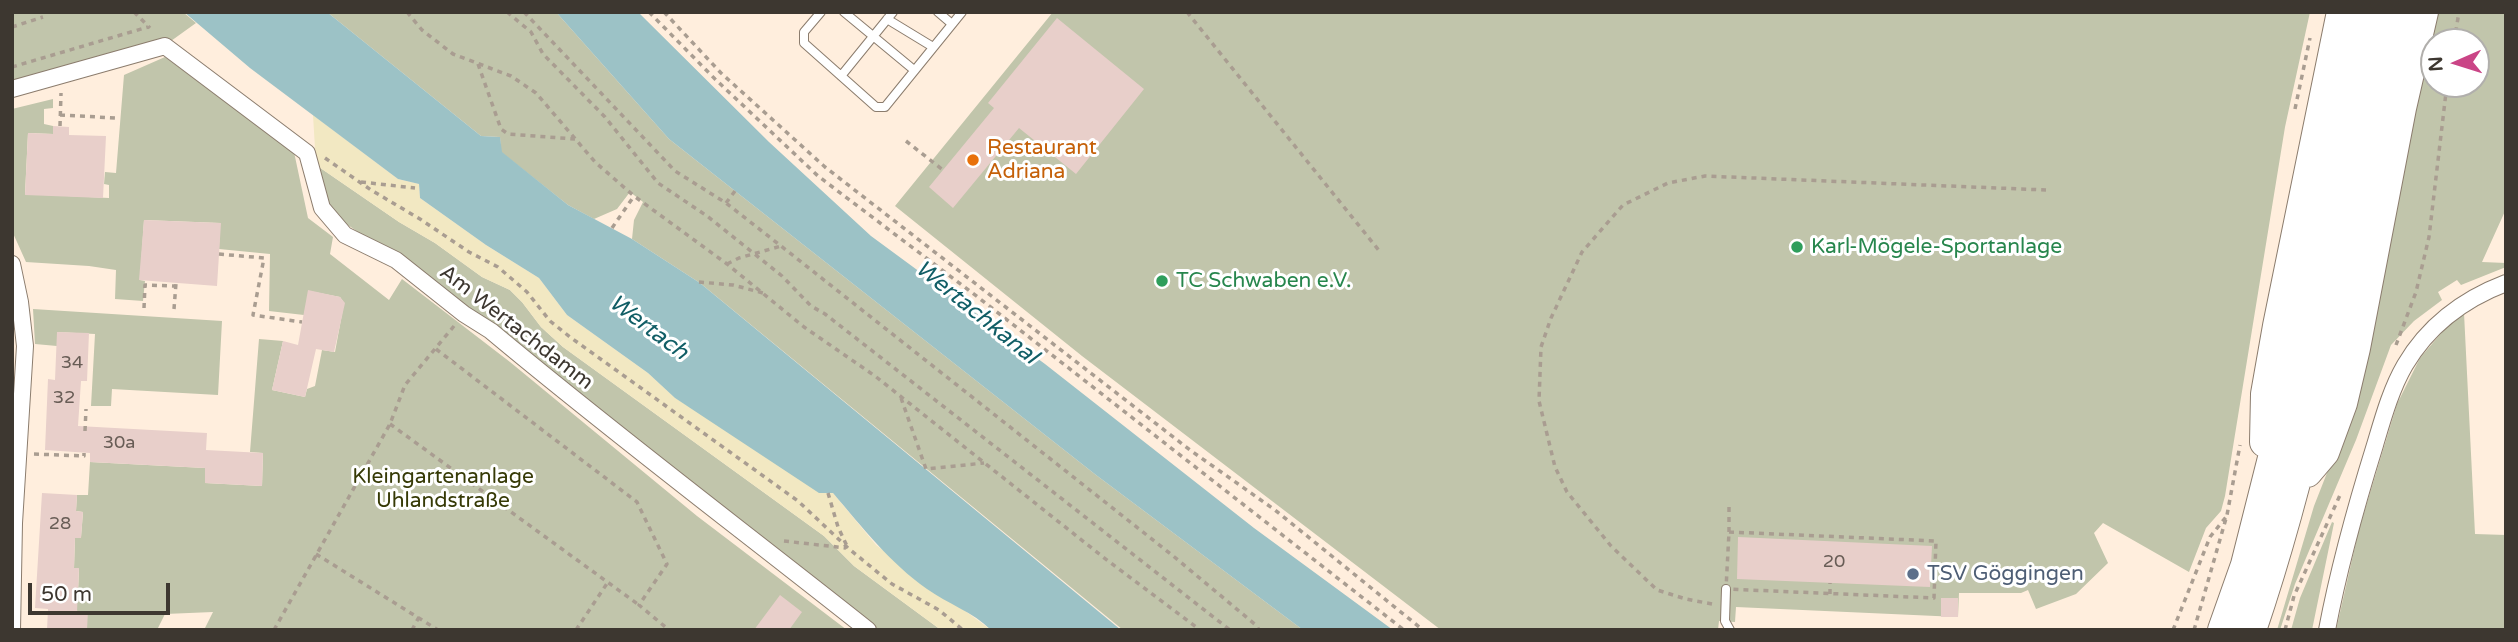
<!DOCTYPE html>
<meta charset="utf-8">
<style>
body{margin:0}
#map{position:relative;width:2518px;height:642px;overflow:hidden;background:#fed;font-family:"Varela Round",sans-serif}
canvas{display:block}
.frame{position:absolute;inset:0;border:14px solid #3d3730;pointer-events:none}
.north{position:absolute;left:2420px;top:28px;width:70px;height:70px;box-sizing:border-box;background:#fff;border:2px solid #b1afac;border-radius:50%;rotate:267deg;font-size:19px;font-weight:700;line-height:28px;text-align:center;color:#3d3730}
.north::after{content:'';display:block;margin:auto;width:24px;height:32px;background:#ca4586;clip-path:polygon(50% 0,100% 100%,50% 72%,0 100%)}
.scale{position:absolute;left:28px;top:583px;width:142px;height:32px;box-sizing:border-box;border:4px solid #3d3730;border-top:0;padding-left:9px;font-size:21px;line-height:24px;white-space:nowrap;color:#3d3730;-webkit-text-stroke:5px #fff;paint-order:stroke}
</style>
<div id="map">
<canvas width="2518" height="642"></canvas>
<div class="frame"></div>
<div class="north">N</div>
<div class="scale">50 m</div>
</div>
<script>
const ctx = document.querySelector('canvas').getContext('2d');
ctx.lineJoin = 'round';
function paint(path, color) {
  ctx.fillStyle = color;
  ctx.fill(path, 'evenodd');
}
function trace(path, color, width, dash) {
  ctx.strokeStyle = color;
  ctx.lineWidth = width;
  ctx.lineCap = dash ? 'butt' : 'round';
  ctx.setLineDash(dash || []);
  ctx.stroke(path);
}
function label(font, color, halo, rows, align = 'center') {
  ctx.font = font + ' "Varela Round",sans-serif';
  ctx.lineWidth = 6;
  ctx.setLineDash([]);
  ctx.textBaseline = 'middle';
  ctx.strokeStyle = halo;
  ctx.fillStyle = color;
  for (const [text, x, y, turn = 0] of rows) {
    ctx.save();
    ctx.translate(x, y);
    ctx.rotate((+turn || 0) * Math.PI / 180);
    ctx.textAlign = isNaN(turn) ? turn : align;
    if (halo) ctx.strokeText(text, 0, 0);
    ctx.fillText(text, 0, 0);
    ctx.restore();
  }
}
paint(new Path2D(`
 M 12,12 L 183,12 L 196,23 L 164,46 L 12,89 Z
 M 327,12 L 556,12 L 669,139 L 1096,475 L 1303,630 L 1123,630 L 700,283 L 632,239 L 634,220 L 643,202 L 630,192 L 617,209 L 594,219 L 568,205 L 501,152 L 500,137 L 481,136 Z
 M 1053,12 L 2310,12 L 2285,127 L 2225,496 L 2221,511 L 2206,528 L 2189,572 L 2103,523 L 2094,533 L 2108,563 L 2076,594 L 2036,609 L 2028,590 L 2021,593 L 1959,593 L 1958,617 L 1736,607 L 1735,622 L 1719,621 L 1718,630 L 1441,630 L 1082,356 L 895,206 Z
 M 2435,12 L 2506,12 L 2506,209 L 2482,262 L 2506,263 L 2506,267 L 2461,285 L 2457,280 L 2438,292 L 2442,300 L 2414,321 L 2391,345 L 2356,440 L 2295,584 L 2280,630 L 2277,630 L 2314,506 L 2349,417 ZM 2434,42 L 2476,42 L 2476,84 L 2434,84 Z
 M 165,57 L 294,152 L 308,218 L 333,237 L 330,254 L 389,300 L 402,279 L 510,362 L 697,516 L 847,630 L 204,630 L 213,612 L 165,614 L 157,630 L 87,630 L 87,612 L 70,610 L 78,593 L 79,569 L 74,568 L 75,538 L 81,537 L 83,512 L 76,511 L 77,495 L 88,495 L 90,462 L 205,468 L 205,483 L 262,486 L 263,453 L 250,452 L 259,339 L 283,341 L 272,390 L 305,397 L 307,389 L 315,386 L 322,350 L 335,352 L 344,303 L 340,297 L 309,291 L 304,315 L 269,311 L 270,254 L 219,249 L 220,223 L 144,220 L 140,280 L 145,281 L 143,301 L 115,299 L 116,270 L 89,266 L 26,262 L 12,231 L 12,109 L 53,99 L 53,108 L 44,109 L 44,124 L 53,126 L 53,134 L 28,133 L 25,194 L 109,198 L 109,185 L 104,184 L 105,172 L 116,173 L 124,75 Z
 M 316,165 L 399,222 L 435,243 L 482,277 L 510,290 L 522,302 L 541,327 L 563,347 L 824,536 L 854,566 L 941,630 L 877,630 L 495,327 L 345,223 L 331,211 Z
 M 33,309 L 222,321 L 218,395 L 112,389 L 111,406 L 91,406 L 95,334 L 57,332 L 57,346 L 35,344 Z
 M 2464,313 L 2475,534 L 2506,535 L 2506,630 L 2336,630 L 2359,529 L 2397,404 L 2420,358 L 2449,324 Z
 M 2332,522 L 2334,523 L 2312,630 L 2291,630 L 2300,598 Z`), '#c1c5ab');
paint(new Path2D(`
 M 313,115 L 398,179 L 419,184 L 420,198 L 486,245 L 539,278 L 567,315 L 648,373 L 675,398 L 833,493 L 876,545 L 991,630 L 941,630 L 854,566 L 824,536 L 563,347 L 541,327 L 522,302 L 510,290 L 482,277 L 435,243 L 399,222 L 316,165 Z`), '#f2e8c2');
paint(new Path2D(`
 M 184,12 L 327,12 L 481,136 L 500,137 L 502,152 L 568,205 L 632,239 L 700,283 L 1121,630 L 991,630 C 973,612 948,604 927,589 C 890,563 862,527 833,493 L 819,493 L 675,398 L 648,373 L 567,315 L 539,278 L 486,245 L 420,198 L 419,184 L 398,179 L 250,68 Z
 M 556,12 L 638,12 L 769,142 L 871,236 L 1045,364 L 1254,528 L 1393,630 L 1303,630 L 1096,475 L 669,139 Z`), '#9cc2c6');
paint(new Path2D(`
 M 1057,18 L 1144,89 L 1076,174 L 1019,128 L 953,208 L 929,187 L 994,108 L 988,103 Z
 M 53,126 L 69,127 L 69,135 L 106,136 L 103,198 L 25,195 L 28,133 L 53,134 Z
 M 144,220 L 221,223 L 217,286 L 139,280 Z
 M 308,290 L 340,297 L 345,303 L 334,352 L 316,349 L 305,397 L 272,390 L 283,341 L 298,345 Z
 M 57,332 L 89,333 L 87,381 L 81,381 L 78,426 L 207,433 L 206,450 L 263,453 L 262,486 L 205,483 L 205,468 L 90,462 L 90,453 L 45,450 L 48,379 L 55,380 Z
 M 42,493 L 77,495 L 76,511 L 83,512 L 81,538 L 75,538 L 74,568 L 79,568 L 77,611 L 88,611 L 87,630 L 47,630 L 48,609 L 35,608 Z
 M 1738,537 L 1932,546 L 1930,587 L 1737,579 Z
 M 780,595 L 802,612 L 789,630 L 754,630 Z
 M 1941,598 L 1958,598 L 1958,617 L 1941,617 Z`), '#e8cfca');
const lane = new Path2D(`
 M 821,12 L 804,32 L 804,43 L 876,107 L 885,107 L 962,12
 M 844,12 L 914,70
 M 938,12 L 952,24
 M 887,19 L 933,47
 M 841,76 L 893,12
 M 1726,589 L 1725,621 L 1730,630`);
const street = new Path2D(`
 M 12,89 L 165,46 L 307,153 L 322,208 L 345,235 L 396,260 L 464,314 L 491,331 C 614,434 742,530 868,630
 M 12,264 L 20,302 L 25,346 L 14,523 L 12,630
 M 2327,630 C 2339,567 2356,506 2375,445 C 2383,418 2391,389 2405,365 C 2428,326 2464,299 2506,283`);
const highway = new Path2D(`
 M 2265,442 L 2266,394 L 2278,326 L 2342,12
 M 2307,472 L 2324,452 L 2342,403 L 2355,348 L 2401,108 L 2423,12
 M 2223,630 L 2246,565 L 2293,379 L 2369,12
 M 2251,630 C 2316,439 2349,240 2388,42 L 2396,12`);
trace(lane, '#8b7c6d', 10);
trace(street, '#8b7c6d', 18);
trace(highway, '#8b7c6d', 32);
trace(new Path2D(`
 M 134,12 L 150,28
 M 407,12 L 422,30 L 453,54 L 511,76 L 536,93 L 595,162 L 634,196 L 727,264 L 804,327 L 875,376 L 1103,557 L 1200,630
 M 507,12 L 531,32 L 543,54 L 605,117 L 658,183 L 707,216 L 782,276 L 811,306 L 825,314 L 1230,630
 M 524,12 L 675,171 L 726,203 L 781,246 L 1172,555 L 1257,626 L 1259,630
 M 649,12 L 715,79 L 818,176 L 979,298 L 1404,630
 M 664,12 L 721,73 L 825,167 L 1190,450 L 1275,510 L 1423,630
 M 1187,12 L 1381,253
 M 12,27 L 43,17
 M 2454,42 L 2459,12
 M 478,64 L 501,129 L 508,134 L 575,139
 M 12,67 L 148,27
 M 2295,109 L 2310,38
 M 60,115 L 116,118
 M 60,126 L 61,93
 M 906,141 L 943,170
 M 325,158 L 371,190 L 420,219 L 469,252 L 498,267 L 527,292 L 550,321 L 570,337 L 798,501 L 848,548 L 892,584 L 939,610 L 963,630
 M 361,182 L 415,188
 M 726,203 L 735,191
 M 612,228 L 634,196
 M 219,254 L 264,258 L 253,315 L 302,322
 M 727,264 L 739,258 L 781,246
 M 699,282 L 733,285 L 763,293
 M 144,308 L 145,285 L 175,286
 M 174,309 L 176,283
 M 2396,345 L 2416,292 L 2429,237 L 2447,84
 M 436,349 L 637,502 L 667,564 L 639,605 L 669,630
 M 901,398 L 926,469 L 984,463
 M 390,424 L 639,605
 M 85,431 L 86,409
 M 34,454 L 84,456 L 84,453
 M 828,493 L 838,527 L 847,546
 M 1729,532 L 1936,541 L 1934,598 L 1726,589 Z
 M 1729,532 L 1729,503
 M 784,541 L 846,548
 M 316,554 L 438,630
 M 1830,594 L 1830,583
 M 1712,604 L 1686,599 L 1657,590 L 1611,546 L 1567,492 L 1555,467 L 1539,401 L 1541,347 L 1551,318 L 1582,252 L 1623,205 L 1668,183 L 1705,176 L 2046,190
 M 274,630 L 390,424 L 405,385 L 454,326
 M 412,630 L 419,617
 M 576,630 L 608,582
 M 2173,630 L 2210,537 L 2226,517
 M 2194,630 L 2227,515 L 2240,445
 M 2285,630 L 2294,596 L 2341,493`), '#a99d91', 3.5, [5, 5]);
trace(lane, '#fff', 8);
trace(street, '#fff', 16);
trace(highway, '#fff', 30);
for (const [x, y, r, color] of [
 [973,160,7,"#e8710a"],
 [1797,247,7,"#2e9e5b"],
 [1162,281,7,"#2e9e5b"],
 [1913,574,7,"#5c6f8a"]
]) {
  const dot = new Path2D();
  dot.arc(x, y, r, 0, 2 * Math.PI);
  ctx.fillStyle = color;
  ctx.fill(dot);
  trace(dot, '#fff', 2.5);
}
label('18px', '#685d56', null, [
 ["34",72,363],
 ["32",64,398],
 ["30a",119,443],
 ["28",60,524],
 ["20",1834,562]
]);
label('21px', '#c56008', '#fff', [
 ["Restaurant",987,148],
 ["Adriana",987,172]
], 'left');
label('21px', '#27864d', '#fff', [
 ["Karl-Mögele-Sportanlage",1811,247],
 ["TC Schwaben e.V.",1176,281]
], 'left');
label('21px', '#3d3730', '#fff', [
 ["Am Wertachdamm",516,328,38]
]);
label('21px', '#363a06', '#fff', [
 ["Kleingartenanlage",443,477],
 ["Uhlandstraße",443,501]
]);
label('21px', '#4e5e75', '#fff', [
 ["TSV Göggingen",1927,574]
], 'left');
label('italic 23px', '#115e66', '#fff', [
 ["Wertachkanal",976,313,39],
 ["Wertach",648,328,37]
]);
</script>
